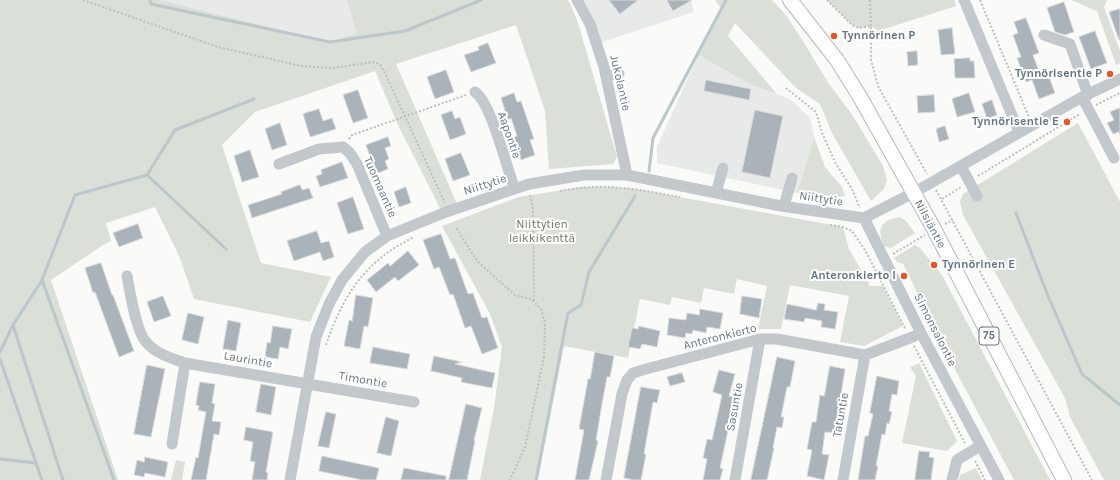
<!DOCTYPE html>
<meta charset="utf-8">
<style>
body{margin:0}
canvas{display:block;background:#fafaf8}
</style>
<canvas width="1120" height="480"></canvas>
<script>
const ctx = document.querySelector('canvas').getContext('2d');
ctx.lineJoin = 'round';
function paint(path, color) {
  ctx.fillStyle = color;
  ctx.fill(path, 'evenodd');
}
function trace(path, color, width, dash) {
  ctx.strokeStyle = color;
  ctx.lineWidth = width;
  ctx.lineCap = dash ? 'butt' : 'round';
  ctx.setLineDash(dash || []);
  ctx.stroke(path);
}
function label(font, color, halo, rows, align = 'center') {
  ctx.font = font + ' Karla,sans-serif';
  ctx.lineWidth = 4;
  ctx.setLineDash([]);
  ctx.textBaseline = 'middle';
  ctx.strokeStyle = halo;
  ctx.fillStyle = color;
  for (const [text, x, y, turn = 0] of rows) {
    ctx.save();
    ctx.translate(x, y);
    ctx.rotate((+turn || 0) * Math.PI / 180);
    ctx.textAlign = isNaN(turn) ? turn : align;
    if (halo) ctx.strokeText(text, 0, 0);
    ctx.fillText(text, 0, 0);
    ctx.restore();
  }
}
paint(new Path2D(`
 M 160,0 L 347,0 L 358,33 L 330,42 Z
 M 577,0 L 691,0 L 694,12 L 608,40 L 597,45 Z
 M 698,55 L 751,85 L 790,99 L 810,118 L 814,137 L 797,193 L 657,163 L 657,147 Z`), '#e8e9e9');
paint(new Path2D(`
 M 0,0 L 160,0 L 330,42 L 357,33 L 347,0 L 567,0 L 570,3 L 578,23 L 617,157 L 613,164 L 549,169 L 545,111 L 516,25 L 396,64 L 457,204 L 441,210 L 398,125 L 375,71 L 255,112 L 222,145 L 261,263 L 331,277 L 310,322 L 194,299 L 180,258 L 155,207 L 106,223 L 111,241 L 103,245 L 51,280 L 118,480 L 0,480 Z
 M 715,0 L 772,0 L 786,15 L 806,46 L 827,81 L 853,116 L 883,166 L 887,180 L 884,189 L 871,201 L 832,133 L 820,104 L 796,88 L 735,23 L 728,36 L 777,94 L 751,85 L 698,55 L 722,10 Z
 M 827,0 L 954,0 L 956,6 L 878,31 L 871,26 L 859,28 L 852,25 Z
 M 1071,0 L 1107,0 L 1104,7 L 1120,51 L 1120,63 L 1116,65 L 1097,11 Z
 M 1078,123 L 1120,202 L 1120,480 L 1104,480 L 1070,417 L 1065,398 L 963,215 L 960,202 L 963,194 Z
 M 814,137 L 825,167 L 842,187 L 845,196 C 828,200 813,197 797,193 Z
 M 582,187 L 609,187 L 636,189 L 843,227 L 849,249 L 870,286 L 883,286 L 903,326 L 864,346 L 840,342 L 849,296 L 790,285 L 781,329 L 758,329 L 767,286 L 737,279 L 734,294 L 704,288 L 701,303 L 672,297 L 670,305 L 640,299 L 628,358 L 564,346 L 538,480 L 480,480 L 494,408 L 502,347 L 490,314 L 442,226 L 519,197 Z
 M 900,217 L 906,221 L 915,233 L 891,248 L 884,246 C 877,229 880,220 900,217 Z
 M 915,245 L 920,248 L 942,275 L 1050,480 L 1014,480 L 919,302 L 916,290 L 903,264 L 897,262 L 894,258 Z
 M 919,363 L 957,441 L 947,451 L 902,443 L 916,376 L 910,367 Z
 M 176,460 L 185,462 L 182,480 L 171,480 Z
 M 976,468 L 982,480 L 959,480 L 960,475 Z`), '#dadfd7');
trace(new Path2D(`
 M 150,0 L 151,4 L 330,42 L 405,31 L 481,0
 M 649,171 L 653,138 L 726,0
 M 147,175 L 175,130 L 254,99
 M 1016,213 L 1048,296 L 1082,374 L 1120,405
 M 13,325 L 63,480
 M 0,352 L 13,325 L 42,280
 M 0,359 L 36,463
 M 0,459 L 36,463 L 42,480
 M 114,480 L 42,280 L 75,195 L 147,175 L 226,249
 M 536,480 L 568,313 L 581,305 L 589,272 L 635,196`), '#bbc7cb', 3);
const building = new Path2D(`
 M 609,0 L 638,0 L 620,14 Z
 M 667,0 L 692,0 L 673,11 Z
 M 1064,2 L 1074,32 L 1065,35 L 1055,32 L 1047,8 Z
 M 1120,9 L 1120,40 L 1119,40 L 1109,12 Z
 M 1026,18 L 1039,53 L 1033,55 L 1040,74 L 1047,71 L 1055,93 L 1039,99 L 1032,80 L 1026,82 L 1017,58 L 1021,57 L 1013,35 L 1018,33 L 1014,22 Z
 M 952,28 L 955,54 L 941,55 L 938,30 Z
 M 1095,31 L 1107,63 L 1091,69 L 1079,37 Z
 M 488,43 L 496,63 L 471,72 L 464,55 L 479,50 L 478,47 Z
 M 917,51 L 918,65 L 908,66 L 907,52 Z
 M 970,58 L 970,61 L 974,61 L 975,78 L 955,78 L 954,59 Z
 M 446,70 L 454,92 L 435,99 L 427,77 Z
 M 706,80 L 751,89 L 749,100 L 704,91 Z
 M 358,90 L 368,118 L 353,123 L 343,95 Z
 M 514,93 L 517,102 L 521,101 L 534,139 L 530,140 L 535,155 L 521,160 L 514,137 L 517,136 L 511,118 L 508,120 L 501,98 Z
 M 969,93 L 975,112 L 957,117 L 952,99 Z
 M 934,95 L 935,112 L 918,113 L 917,96 Z
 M 992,100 L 997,115 L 987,119 L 982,104 Z
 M 1120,108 L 1120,135 L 1119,132 L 1113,134 L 1107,123 L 1114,120 L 1110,112 Z
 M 319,109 L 323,121 L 332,118 L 336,129 L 310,137 L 303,114 Z
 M 755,110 L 783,116 L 770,178 L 742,172 Z
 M 452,111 L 455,119 L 460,117 L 466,134 L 450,140 L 441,115 Z
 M 280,123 L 287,145 L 272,150 L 265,129 Z
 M 945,126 L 949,139 L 939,142 L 936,129 Z
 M 388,137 L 391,146 L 385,148 L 389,159 L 385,161 L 388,169 L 376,174 L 366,145 Z
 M 250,150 L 259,177 L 242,182 L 234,156 Z
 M 461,153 L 470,175 L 453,181 L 445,159 Z
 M 342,162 L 348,178 L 320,187 L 316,176 L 322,174 L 321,170 Z
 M 300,185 L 302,190 L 309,188 L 313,198 L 252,218 L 248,205 L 282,194 L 281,192 Z
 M 406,187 L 411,203 L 399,207 L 394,192 Z
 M 353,197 L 364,229 L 348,234 L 337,203 Z
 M 138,224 L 143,238 L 119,247 L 113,233 Z
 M 317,231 L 321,243 L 329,241 L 334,257 L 323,261 L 320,252 L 294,261 L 287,241 Z
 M 441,234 L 450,259 L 455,258 L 468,294 L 473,293 L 482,318 L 487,317 L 498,348 L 482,354 L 471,326 L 465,328 L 453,294 L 450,295 L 439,267 L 434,269 L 423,240 Z
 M 408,251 L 419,265 L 398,281 L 395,277 L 376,292 L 367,280 L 388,263 L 390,266 Z
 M 101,263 L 112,295 L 113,295 L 134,351 L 119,357 L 95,292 L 93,293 L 85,268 Z
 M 356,295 L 373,298 L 368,327 L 364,326 L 360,349 L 344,346 L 349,320 L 352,321 Z
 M 163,296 L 171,316 L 154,322 L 147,302 Z
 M 742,296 L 762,299 L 759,318 L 740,314 Z
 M 818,303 L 825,304 L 824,310 L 838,312 L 835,329 L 821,327 L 822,321 L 805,318 L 804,322 L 784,319 L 787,304 L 816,310 Z
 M 700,309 L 723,313 L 720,329 L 707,327 L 706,333 L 693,330 L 692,334 L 686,333 L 685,338 L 667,335 L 669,318 L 686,320 L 687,313 L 699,315 Z
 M 188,313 L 204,317 L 198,344 L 182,340 Z
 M 228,320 L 241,323 L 236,351 L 223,349 Z
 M 273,326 L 292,329 L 288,349 L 280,347 L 278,359 L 265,357 L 267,342 L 270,343 Z
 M 639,326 L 660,331 L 657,347 L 642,344 L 640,349 L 628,347 L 632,328 L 638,329 Z
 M 373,347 L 410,354 L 407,369 L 370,363 Z
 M 595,352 L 614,356 L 610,377 L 607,377 L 602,404 L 596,440 L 598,441 L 589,480 L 575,480 L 584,430 L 579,429 L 588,379 L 590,379 Z
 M 434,356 L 462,362 L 455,364 L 495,373 L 492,388 L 461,382 L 462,378 L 431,371 Z
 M 777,357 L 795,361 L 790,387 L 787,387 L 781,417 L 784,417 L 782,428 L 777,427 L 773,448 L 774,448 L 767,480 L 751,480 Z
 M 147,365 L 165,369 L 151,437 L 134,434 Z
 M 830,366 L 845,369 L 835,433 L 825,432 L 822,454 L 829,455 L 824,480 L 807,476 L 812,450 L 807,449 L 812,422 L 816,422 L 820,395 L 824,396 Z
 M 719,370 L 735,374 L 729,396 L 735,397 L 720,468 L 723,469 L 720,480 L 703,480 L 707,459 L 703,458 L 707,439 L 712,440 L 722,395 L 713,392 Z
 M 682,373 L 685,382 L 670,386 L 667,377 Z
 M 877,376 L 899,381 L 897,395 L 892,394 L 889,411 L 892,412 L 889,424 L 887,423 L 885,435 L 882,434 L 876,466 L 878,466 L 875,480 L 858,480 L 865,436 L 868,436 L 873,414 L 870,413 Z
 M 200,382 L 215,384 L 212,403 L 215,404 L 212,421 L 221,422 L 219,435 L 214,434 L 206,480 L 191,480 L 196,457 L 198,458 L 206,412 L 198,410 L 199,406 L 196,405 Z
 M 261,384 L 276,387 L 271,415 L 256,412 Z
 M 641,387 L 660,390 L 657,403 L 653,402 L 644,454 L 646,454 L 641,480 L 633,480 L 624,478 Z
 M 466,404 L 482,408 L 474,440 L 475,441 L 467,480 L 449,480 Z
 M 326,412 L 336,414 L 329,448 L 318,446 Z
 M 386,417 L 399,421 L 391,456 L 377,453 Z
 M 246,427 L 273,432 L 266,472 L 268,473 L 267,480 L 252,480 L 255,462 L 250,461 L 253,442 L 244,440 Z
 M 919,451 L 930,452 L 929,457 L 934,458 L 931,480 L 915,480 Z
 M 322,456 L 379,468 L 376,480 L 362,480 L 319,471 Z
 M 145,457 L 168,462 L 165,477 L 145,473 L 144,477 L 134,475 L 137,460 L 144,462 Z
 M 404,468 L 446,476 L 446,480 L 401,480 Z`);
paint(building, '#aab3b9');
trace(building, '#dcdcda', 1);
const major = new Path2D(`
 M 790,0 L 837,60 L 860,97 L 934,229 L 1064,480`);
trace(major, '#b5babe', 16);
trace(new Path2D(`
 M 83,0 L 218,47 L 301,66 L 332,68 L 374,62 L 380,65 L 384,71 L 445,203
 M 827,0 L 852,25 L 859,28 L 871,26 L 871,60 L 878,86 L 927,174
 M 870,0 L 871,26
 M 980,0 L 1029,117
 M 786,88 L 816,112 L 822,133 L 836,164 L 852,189 L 860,208
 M 1096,105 L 1120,93
 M 349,139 L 352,135 L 466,95
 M 978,176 L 1080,114
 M 936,190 L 1092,480
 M 560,191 C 576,188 593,186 609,187 C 633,188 657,193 680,197
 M 530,195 L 533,209 L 534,302
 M 942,199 L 961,187
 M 945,224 L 953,220
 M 830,225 L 843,227 L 852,231 L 865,250 L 906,330
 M 457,228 L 461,236 L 478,262 L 515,295 L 531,299 L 541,309 L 545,323 L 544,357 L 525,447 L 510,480
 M 893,254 L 925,235
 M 326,345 C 343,295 365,261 414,237
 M 914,346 L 965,443
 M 975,461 L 985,480`), '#bbbfc2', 2, [2, 2]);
trace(new Path2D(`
 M 577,0 L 590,24 L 604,67 L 627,175
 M 964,0 L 1019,132
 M 1044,35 L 1070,44 L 1088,95
 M 606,76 L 619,74
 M 475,92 C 492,104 506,167 515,189
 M 1082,97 L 1114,158
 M 279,164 L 319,149 L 343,147 L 350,153 L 357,164 L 387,236
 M 961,166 L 977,196
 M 716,193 L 723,168
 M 784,206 L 792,178
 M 127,276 C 130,292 136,331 146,342 C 156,354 171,358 185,363 L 414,402
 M 172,444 L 185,363
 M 290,480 L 316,337 L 329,304 L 342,280 L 365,252 L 387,236 L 446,212 L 529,184 L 584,175 L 627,175 L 781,206 L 864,218
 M 606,480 L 622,394 L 627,380 L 633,373 L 646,369 L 760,339 L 777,339 L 865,355 L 910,338 L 921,333
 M 735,480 L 760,339
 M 843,480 L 865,355
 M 952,480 L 957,460 L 980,446
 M 999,480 L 921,333 L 864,218 L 913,193 L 1082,97 L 1120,79`), '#c3c8cc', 11);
trace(major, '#fff', 14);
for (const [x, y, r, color] of [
 [834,36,4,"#e4572e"],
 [1110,74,4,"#e4572e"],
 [1067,122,4,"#e4572e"],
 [934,265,4,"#e4572e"],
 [904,276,4,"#e4572e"]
]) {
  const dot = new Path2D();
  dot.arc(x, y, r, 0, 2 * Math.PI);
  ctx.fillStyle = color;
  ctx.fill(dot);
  trace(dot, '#fff', 1.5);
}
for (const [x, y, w] of [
 [989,336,20]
]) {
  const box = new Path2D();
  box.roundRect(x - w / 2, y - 9, w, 18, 3);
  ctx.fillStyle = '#fff';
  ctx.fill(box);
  trace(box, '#657683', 1);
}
label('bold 11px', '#657683', null, [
 ["75",989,336]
]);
label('bold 12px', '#657683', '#fff', [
 ["Tynnörinen P",842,36,"left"],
 ["Tynnörisentie P",1102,74],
 ["Tynnörisentie E",1059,122],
 ["Tynnörinen E",942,265,"left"],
 ["Anteronkierto I",896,276]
], 'right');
label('12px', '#657683', '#fff', [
 ["Jukolantie",620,83,77],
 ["Aapontie",509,135,71],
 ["Niittytie",485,185,-18],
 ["Tuomaantie",380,187,66],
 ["Niittytie",821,199,9],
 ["Nilsiäntie",930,224,62],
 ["Simonsalontie",935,330,63],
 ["Anteronkierto",720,337,-14],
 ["Laurintie",248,360,10],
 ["Timontie",363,380,10],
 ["Sasuntie",735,407,-80],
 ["Tatuntie",841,415,-80]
]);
label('12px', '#687a64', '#fff', [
 ["Niittytien",542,225],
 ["leikkikenttä",542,239]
]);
</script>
